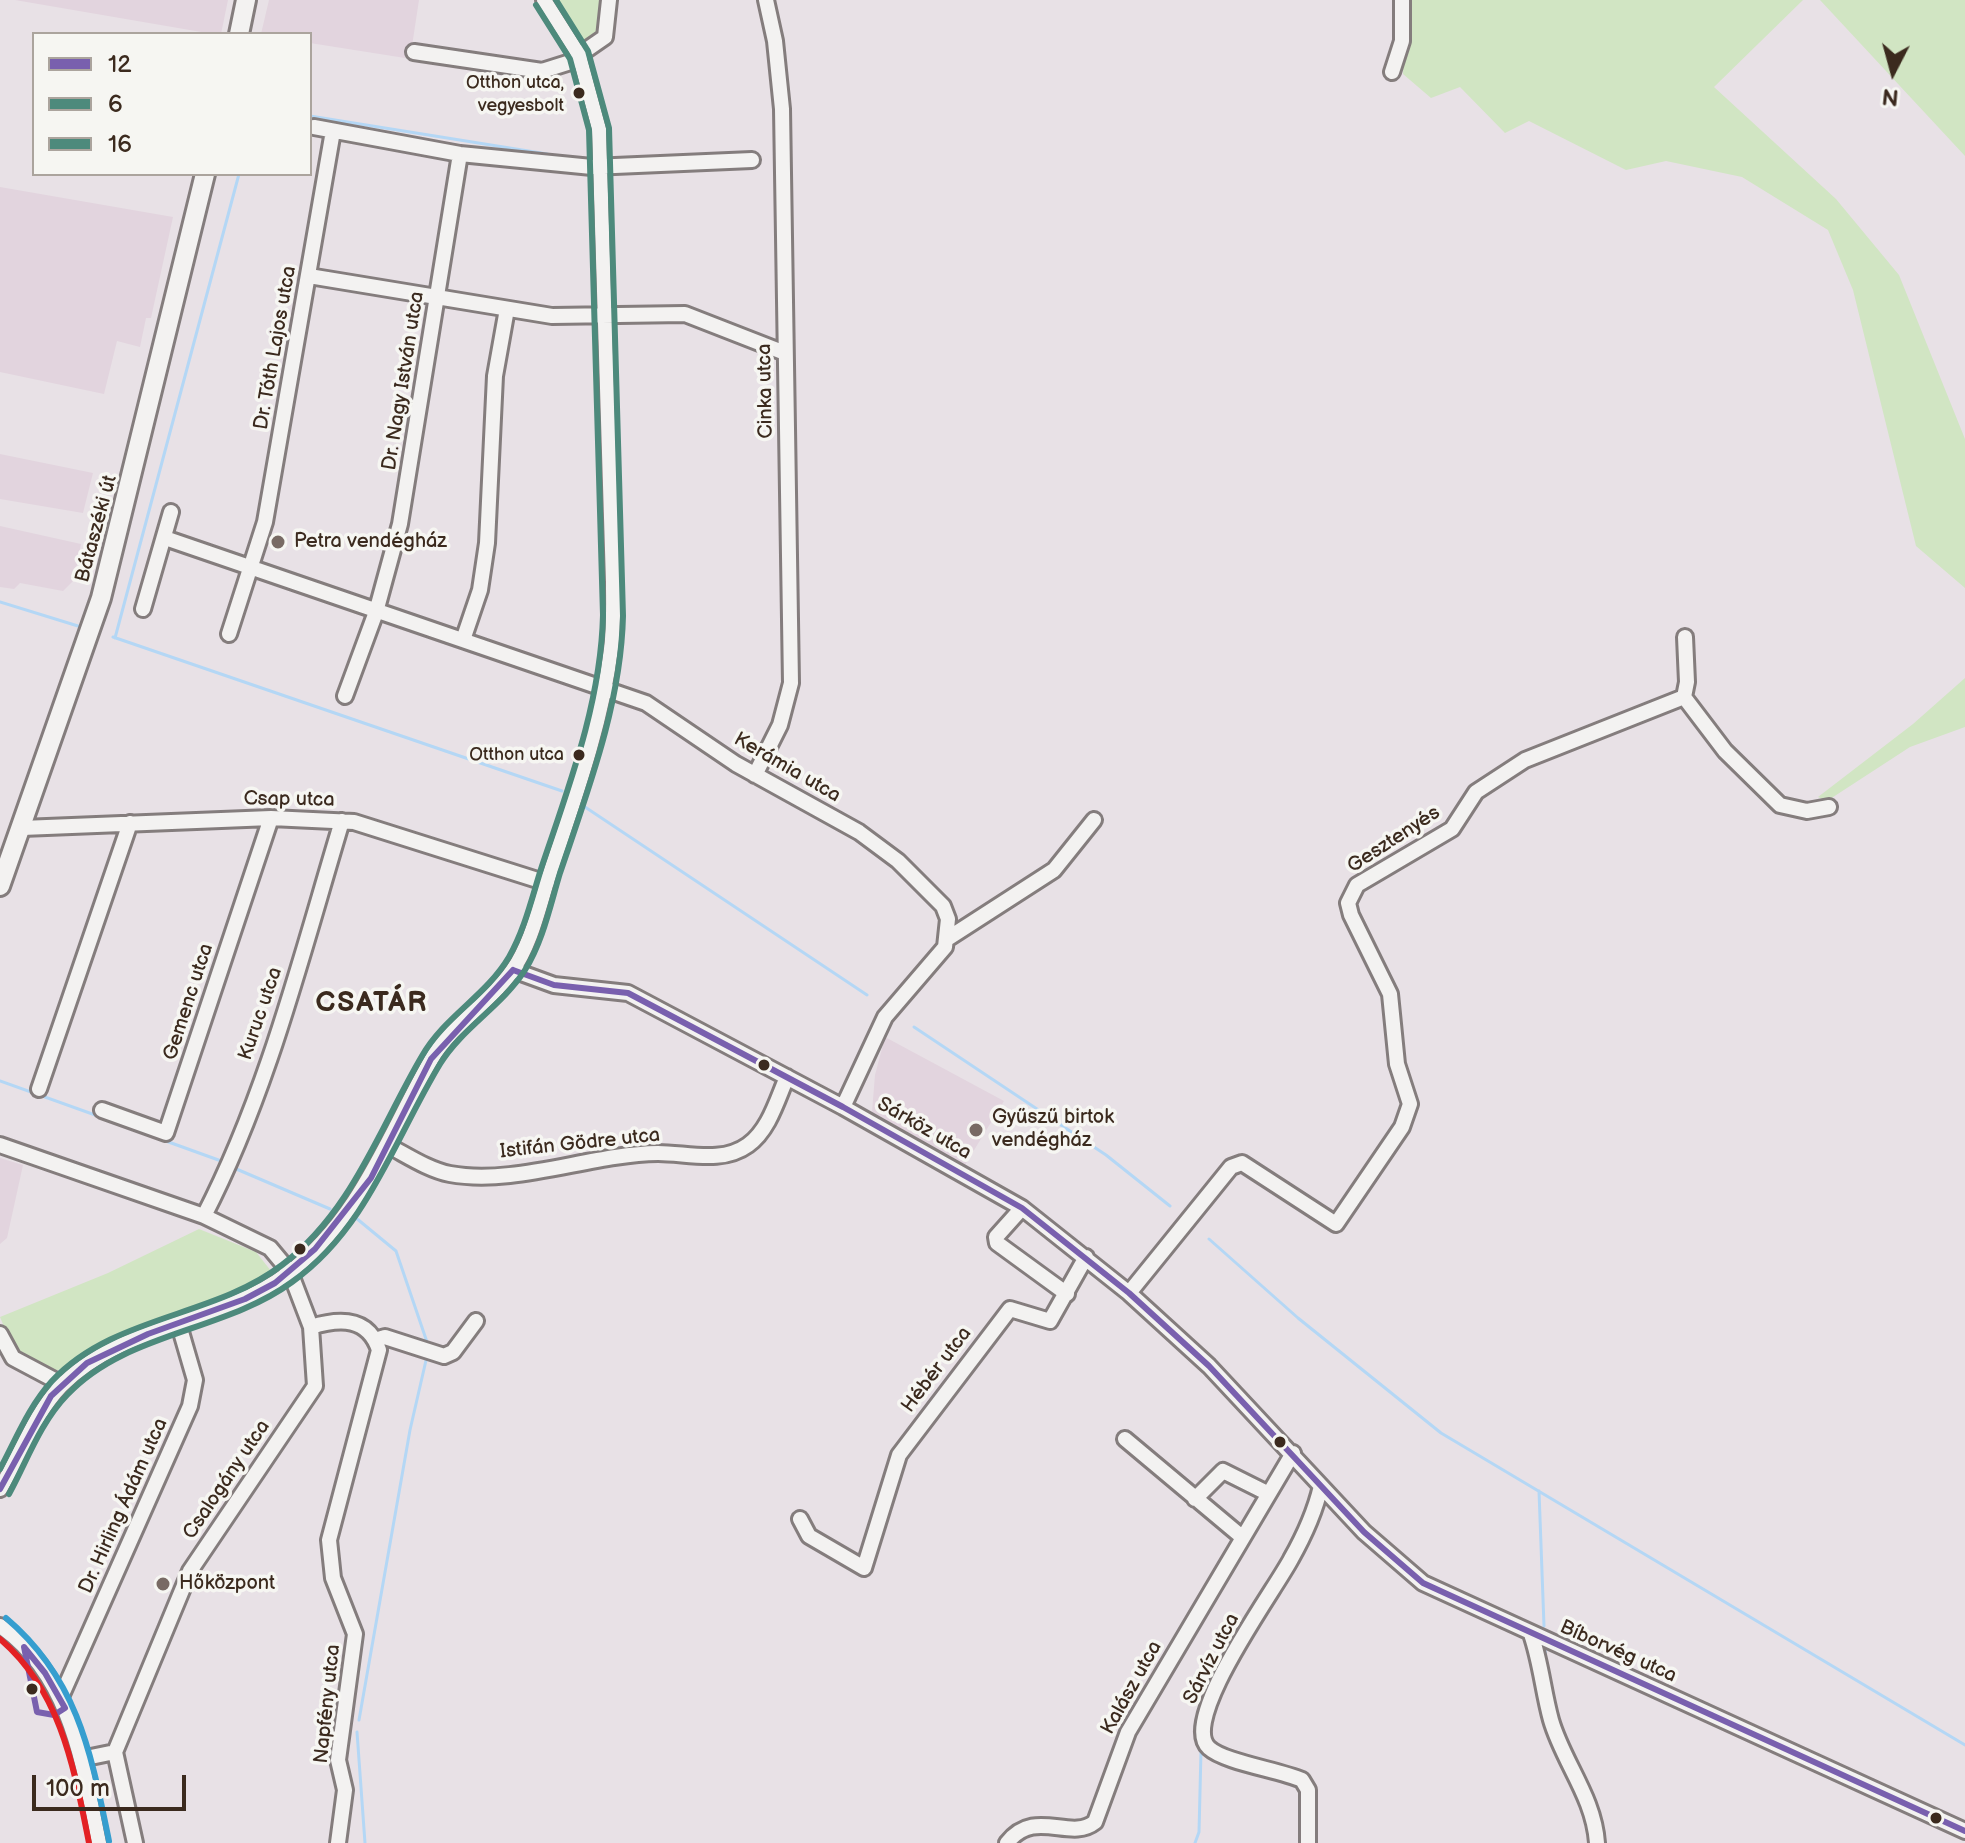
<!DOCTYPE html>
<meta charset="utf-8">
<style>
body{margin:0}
#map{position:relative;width:1965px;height:1843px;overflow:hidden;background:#e8e1e6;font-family:"Balsamiq Sans",sans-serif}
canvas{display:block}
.legend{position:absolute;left:32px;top:32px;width:280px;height:144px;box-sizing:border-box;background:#f6f6f2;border:2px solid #aba49d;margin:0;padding:10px 14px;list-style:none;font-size:24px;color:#3b2a1e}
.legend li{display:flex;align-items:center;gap:16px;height:40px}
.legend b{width:40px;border:2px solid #aba49d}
.north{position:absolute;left:1853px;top:32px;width:80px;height:80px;-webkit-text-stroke:6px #f6f6f2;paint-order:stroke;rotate:186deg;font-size:22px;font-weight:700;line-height:32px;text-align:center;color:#3b2a1e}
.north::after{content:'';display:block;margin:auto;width:28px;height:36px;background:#3b2a1e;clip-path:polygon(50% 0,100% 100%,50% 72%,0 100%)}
.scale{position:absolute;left:32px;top:1775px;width:154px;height:36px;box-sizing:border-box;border:4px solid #3b2a1e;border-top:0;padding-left:10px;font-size:24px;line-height:28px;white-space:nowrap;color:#3b2a1e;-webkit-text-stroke:6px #f6f6f2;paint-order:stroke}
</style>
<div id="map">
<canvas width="1965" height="1843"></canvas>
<ul class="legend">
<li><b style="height:10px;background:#7960ae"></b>12</li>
<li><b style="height:10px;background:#4d8a7c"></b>6</li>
<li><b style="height:10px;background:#4d8a7c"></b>16</li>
</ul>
<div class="north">N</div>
<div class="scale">100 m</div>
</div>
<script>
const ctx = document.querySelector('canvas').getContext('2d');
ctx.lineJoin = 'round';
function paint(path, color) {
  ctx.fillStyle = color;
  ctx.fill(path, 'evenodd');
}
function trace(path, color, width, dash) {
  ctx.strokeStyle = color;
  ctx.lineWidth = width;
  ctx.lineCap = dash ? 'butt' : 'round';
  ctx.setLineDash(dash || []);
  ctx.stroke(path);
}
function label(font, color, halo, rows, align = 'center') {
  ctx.font = font + ' "Balsamiq Sans",sans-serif';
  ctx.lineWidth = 7;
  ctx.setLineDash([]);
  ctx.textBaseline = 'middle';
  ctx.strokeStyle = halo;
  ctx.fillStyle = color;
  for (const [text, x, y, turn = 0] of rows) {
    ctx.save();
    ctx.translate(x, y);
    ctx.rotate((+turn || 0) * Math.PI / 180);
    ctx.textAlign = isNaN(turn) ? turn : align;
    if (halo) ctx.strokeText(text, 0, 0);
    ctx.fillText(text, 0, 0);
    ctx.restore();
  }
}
paint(new Path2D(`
 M 15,0 L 228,0 L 221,34 L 213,34 Z
 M 269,0 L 419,0 L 412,46 L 407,45 L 405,58 L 310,43 L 310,34 L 261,34 Z
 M 0,187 L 173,217 L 151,318 L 146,318 L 140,347 L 117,341 L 104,394 L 0,372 Z
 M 0,454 L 93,473 L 83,513 L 0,499 Z
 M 0,526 L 81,544 L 74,580 L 63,591 L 20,583 L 14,589 L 0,587 Z
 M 885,1037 L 1004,1101 L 965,1165 L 872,1112 L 875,1075 Z
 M 0,1158 L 23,1165 L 7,1238 L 0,1244 Z`), '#e2d4de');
paint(new Path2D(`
 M 550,0 L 604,0 L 597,36 L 588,42 L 578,41 Z
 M 1406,0 L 1803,0 L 1714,87 L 1836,199 L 1899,275 L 1965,439 L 1965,588 L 1916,546 L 1853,290 L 1828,230 L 1742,177 L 1666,161 L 1626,170 L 1529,121 L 1505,133 L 1460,87 L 1431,98 L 1403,74 Z
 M 1820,0 L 1965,0 L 1965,156 Z
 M 1965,678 L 1965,727 L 1910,747 L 1827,801 L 1818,797 L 1913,724 Z
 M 199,1229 L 256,1252 L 275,1276 L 242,1293 L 110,1339 L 66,1368 L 45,1373 L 15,1353 L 0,1317 L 108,1273 Z`), '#d1e5c3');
trace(new Path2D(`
 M 310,116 L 547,154
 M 0,602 L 78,626
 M 113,637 L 562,791
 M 115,638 L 239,174
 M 582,805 L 867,995
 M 914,1027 L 1106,1155 L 1170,1206
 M 0,1081 L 137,1130
 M 163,1140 L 224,1162
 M 234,1168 L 330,1209
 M 356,1218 L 396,1251 L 428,1345
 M 1209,1239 L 1298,1318 L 1441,1433 L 1965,1745
 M 1539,1491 L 1544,1626
 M 1545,1647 L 1546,1669
 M 359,1720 L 410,1430 L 427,1356
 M 357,1732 L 365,1843
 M 1195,1843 L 1199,1832 L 1201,1751`), '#b4d7f5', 3);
const minor = new Path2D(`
 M 414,52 L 542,71 L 580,59
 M 579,55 L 605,37 L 609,0
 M 1392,72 L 1402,41 L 1402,0
 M 314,127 L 460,154 L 592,167 L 752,160
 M 309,276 L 552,316 L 685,314 L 785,353
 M 165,538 L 646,703 L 736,764 L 859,832 L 898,861 L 943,906 L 948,919 L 945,947 L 885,1017 L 843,1107
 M 143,609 L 171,512
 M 229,634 L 265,522 L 333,131
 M 463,640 L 480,590 L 487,543 L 495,376 L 507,309
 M 345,696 L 376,612 L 400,524 L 460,154
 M 1684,697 L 1725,751 L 1780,805 L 1807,811 L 1829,807
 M 1684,697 L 1687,682 L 1685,637
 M 755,775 L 780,725 L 791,683 L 782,109 L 775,41 L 766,0
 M 22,828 L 271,818 L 354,822 L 547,883
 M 947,939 L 1054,870 L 1094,820
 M 513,970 L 554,985 L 628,993 L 843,1107 L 1022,1208 L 1129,1293 L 1209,1366 L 1364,1532 L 1423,1583 L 1965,1831
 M 39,1089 L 130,823
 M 102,1110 L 166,1133 L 271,818
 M 0,1145 L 204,1216 L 270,1248 L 290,1272 L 311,1327 L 315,1386 L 190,1571 L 115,1752 L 81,1759
 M 389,1146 C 408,1156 429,1170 450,1174 C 515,1186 591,1154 658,1153 C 687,1153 722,1164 748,1145 C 769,1130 777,1100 787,1077
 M 1022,1208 L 996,1237 L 997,1243 L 1067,1294
 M 204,1216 C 268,1092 302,953 342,821
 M 1129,1293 L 1231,1167 L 1242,1163 L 1336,1224 L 1402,1127 L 1410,1104 L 1397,1064 L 1390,994 L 1351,915 L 1348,903 L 1357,885 L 1452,829 L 1476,792 L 1525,760 L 1684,697
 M 311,1327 C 340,1318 368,1317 379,1350 L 329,1540 L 333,1578 L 355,1634 L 338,1760 L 345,1790 L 338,1843
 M 0,1334 L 13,1358 L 62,1384
 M 375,1340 L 385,1337 L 444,1356 L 453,1352 L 476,1321
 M 1125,1439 L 1242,1537
 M 0,1489 C 20,1456 34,1414 61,1386 C 121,1324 220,1324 287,1274 C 360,1220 388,1136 431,1060 C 450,1026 489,1004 512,971 C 530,946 538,911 547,882 C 572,806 601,728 611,649 C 614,627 613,604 613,582 L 599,129 L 579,55 L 544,0
 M 1195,1499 L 1223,1471 L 1267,1493
 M 800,1519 L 809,1536 L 864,1568 L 899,1455 L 1010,1309 L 1050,1321 L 1086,1257
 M 0,1626 C 71,1675 83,1765 99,1843
 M 1531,1634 C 1541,1663 1543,1691 1551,1720 C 1563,1762 1594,1797 1597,1843
 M 60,1699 L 190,1406 L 195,1380 L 179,1325
 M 115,1752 L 135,1843
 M 1007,1843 C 1035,1807 1070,1842 1095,1822 L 1128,1732 L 1293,1453
 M 1308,1843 L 1308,1790 L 1302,1780 C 1279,1770 1224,1762 1209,1748 C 1178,1721 1275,1590 1291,1559 C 1304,1536 1315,1512 1321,1486`);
const major = new Path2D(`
 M 239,34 L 246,0
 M 0,886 L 101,598 L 205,174`);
trace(minor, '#847d7d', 20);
trace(major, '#847d7d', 24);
trace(minor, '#f3f2f1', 14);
trace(major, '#f3f2f1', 18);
trace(new Path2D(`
 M 513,970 L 554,985 L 628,993 L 843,1107 L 1022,1208 L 1129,1293 L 1209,1366 L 1364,1532 L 1423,1583 L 1965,1831
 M 0,1489 L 51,1396 L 87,1363 L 148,1334 L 245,1299 L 275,1283 L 315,1249 L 371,1178 L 431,1059 L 513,970
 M 24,1647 L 45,1673 L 65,1708 L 54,1715 L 37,1712 Z`), '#7960ae', 6);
trace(new Path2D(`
 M 9,1494 C 27,1461 40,1423 67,1395 C 126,1332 224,1332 292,1282 C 367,1229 394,1140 440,1064 C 462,1028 502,1006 525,970 C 543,941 550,906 560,873 C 588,790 621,704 623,616 L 609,128 L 588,51 L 556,0`), '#4d8a7c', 6);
trace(new Path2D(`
 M 0,1469 C 16,1439 29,1406 52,1381 C 114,1315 213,1318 282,1265 C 352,1212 379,1129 422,1056 C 444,1017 486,996 509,957 C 525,929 532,897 542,866 C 569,786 601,702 603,615 L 589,130 L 570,59 L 536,5`), '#4d8a7c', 6);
trace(new Path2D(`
 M 0,1639 C 61,1691 74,1768 89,1843`), '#e32124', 6);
trace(new Path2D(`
 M 6,1618 C 78,1679 91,1753 109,1841`), '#369ecf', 6);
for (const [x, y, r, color] of [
 [579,93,7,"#3b2a1e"],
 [278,542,8,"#786a64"],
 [579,755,7,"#3b2a1e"],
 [764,1065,7,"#3b2a1e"],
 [976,1130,8,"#786a64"],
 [300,1249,7,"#3b2a1e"],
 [1280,1442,7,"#3b2a1e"],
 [163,1584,8,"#786a64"],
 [32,1689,7,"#3b2a1e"],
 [1936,1818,7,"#3b2a1e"]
]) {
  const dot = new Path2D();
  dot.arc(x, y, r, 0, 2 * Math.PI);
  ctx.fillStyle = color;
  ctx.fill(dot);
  trace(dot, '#f6f6f2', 3);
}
label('18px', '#3b2a1e', '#f6f6f2', [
 ["Otthon utca,",564,83],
 ["vegyesbolt",564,106],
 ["Otthon utca",564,755]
], 'right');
label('20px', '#3b2a1e', '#f6f6f2', [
 ["Dr. Tóth Lajos utca",276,348,-80],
 ["Dr. Nagy István utca",404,381,-81],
 ["Cinka utca",766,391,-91],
 ["Bátaszéki út",97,529,-75],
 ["Kerámia utca",787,768,30],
 ["Csap utca",289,800,1],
 ["Gesztenyés",1394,840,-33],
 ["Gemenc utca",189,1002,-72],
 ["Kuruc utca",261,1014,-71],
 ["Sárköz utca",924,1129,30],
 ["Istifán Gödre utca",580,1144,-6],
 ["Hébér utca",937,1370,-53],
 ["Csalogány utca",227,1480,-56],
 ["Dr. Hirling Ádám utca",124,1506,-66],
 ["Bíborvég utca",1618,1652,24],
 ["Sárvíz utca",1212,1659,-63],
 ["Kalász utca",1132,1688,-61],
 ["Napfény utca",328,1704,-84]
]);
label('20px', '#3b2a1e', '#f6f6f2', [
 ["Petra vendégház",294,542],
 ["Gyűszű birtok",992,1118],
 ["vendégház",992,1141],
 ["Hőközpont",179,1584]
], 'left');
ctx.letterSpacing = '2px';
label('bold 28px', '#3b2a1e', '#f6f6f2', [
 ["CSATÁR",372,1004]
]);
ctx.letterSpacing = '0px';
</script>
